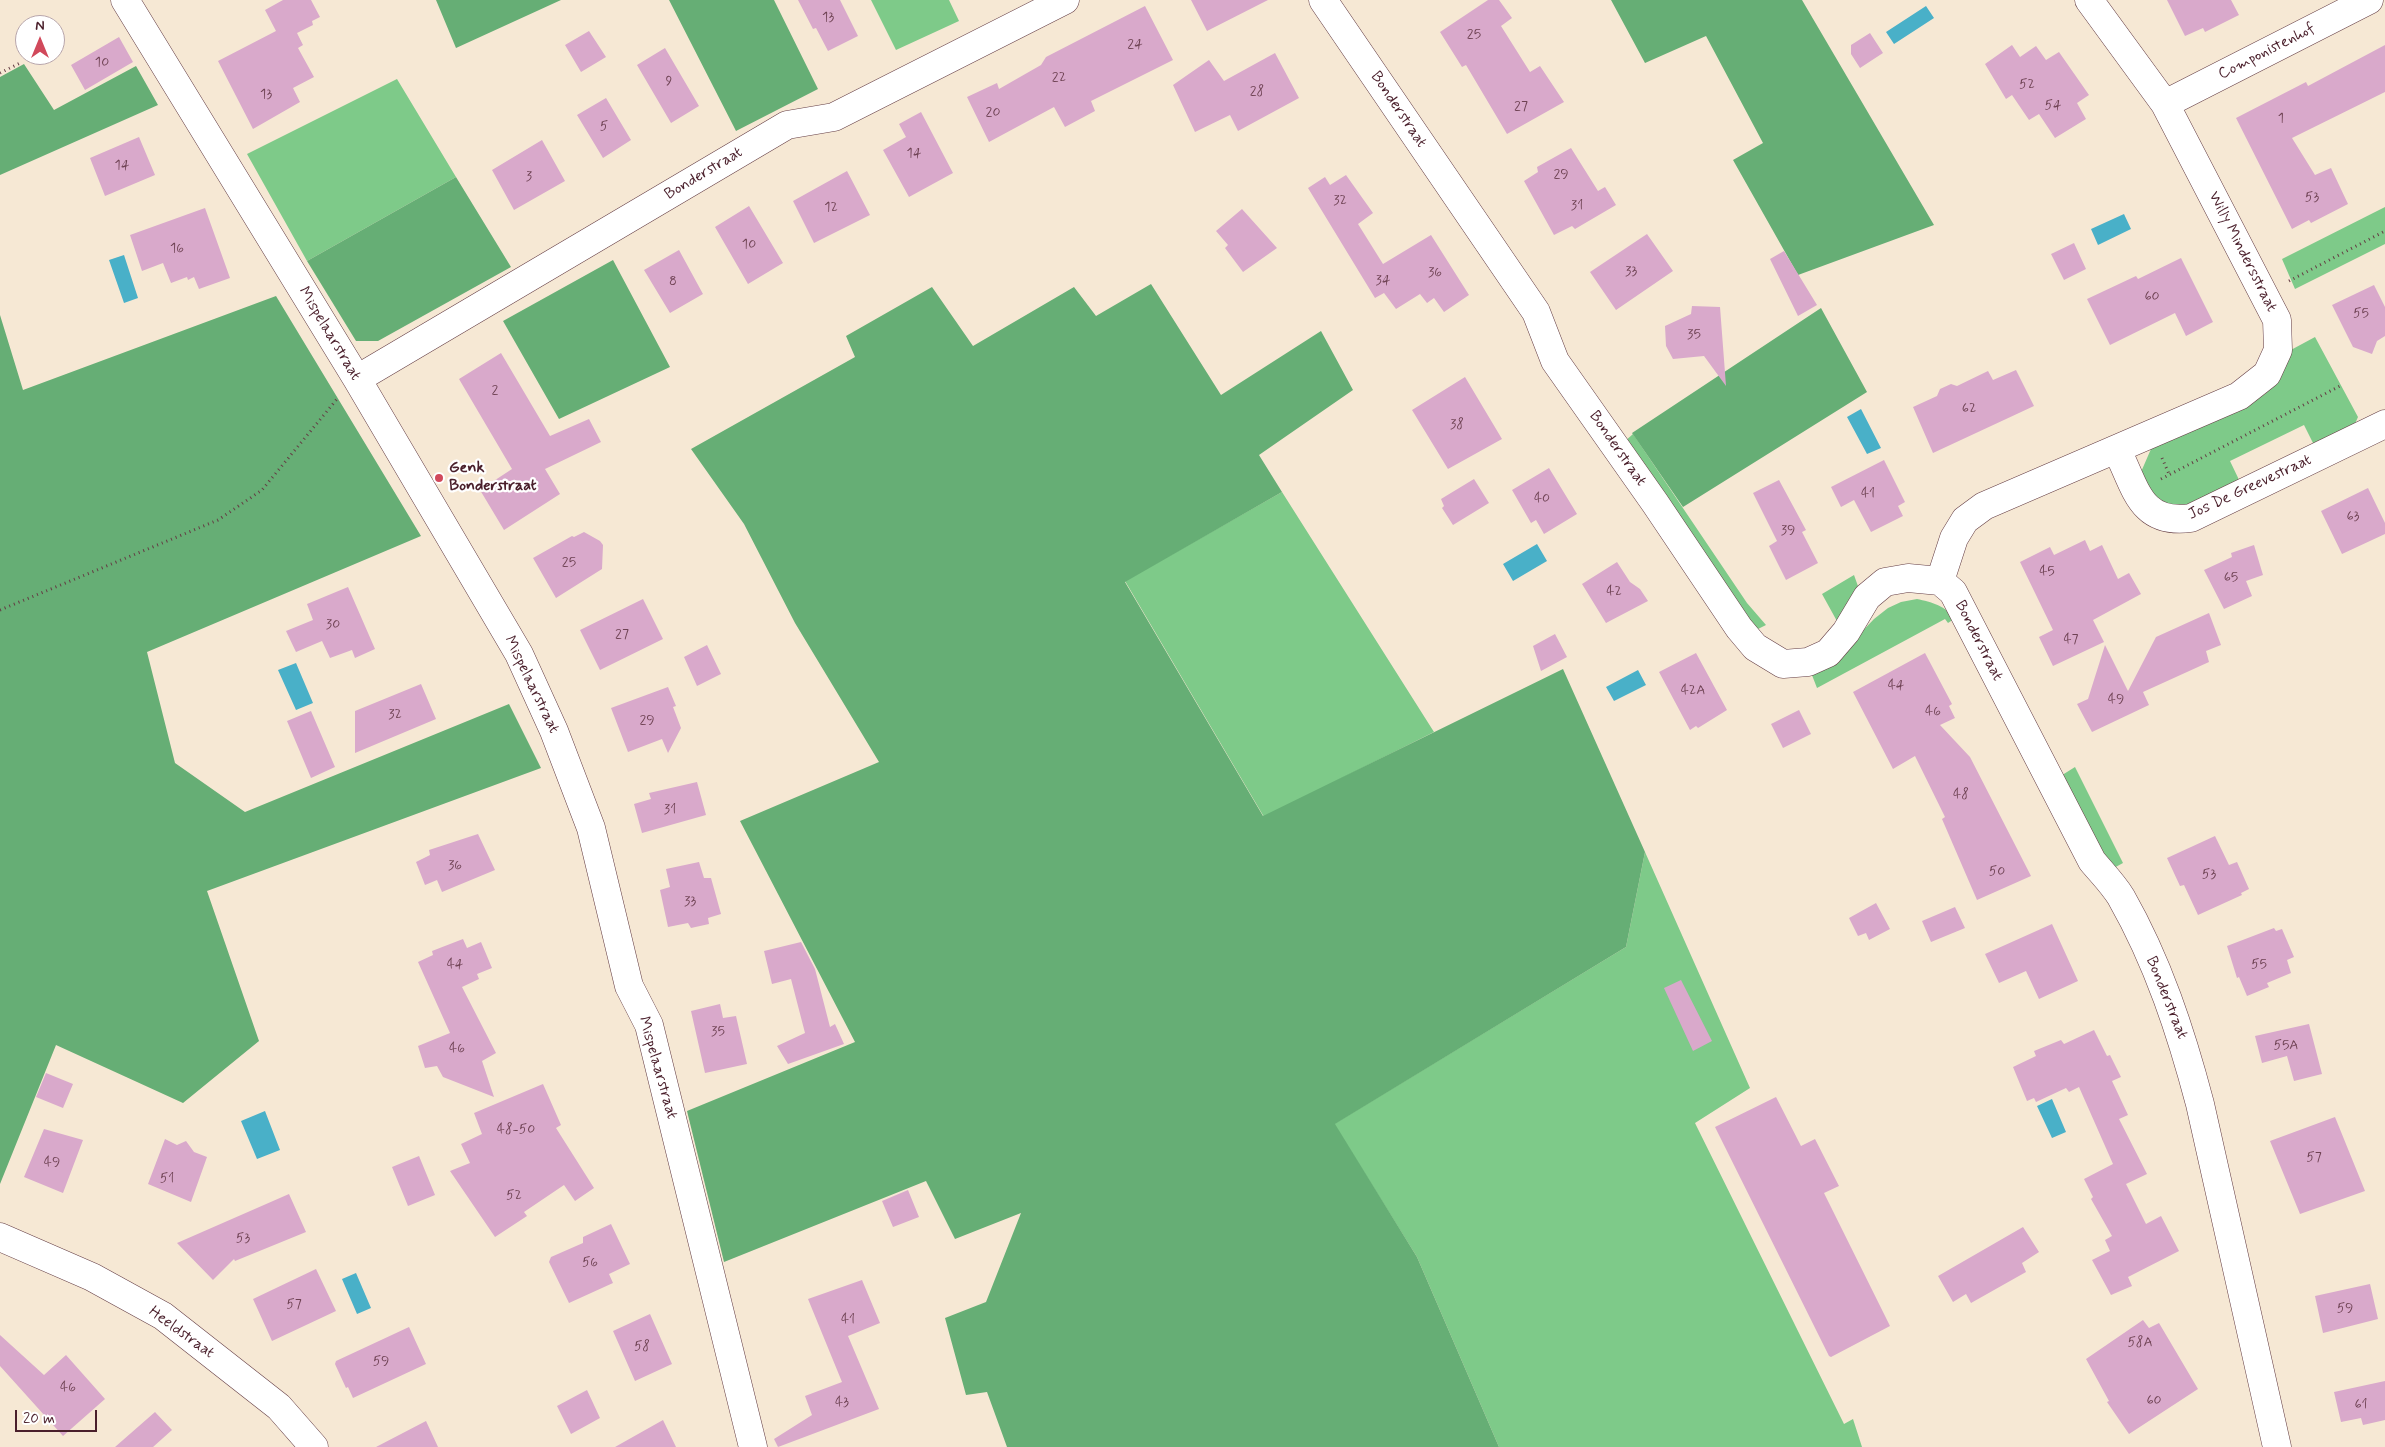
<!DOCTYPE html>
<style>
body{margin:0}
#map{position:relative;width:2385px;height:1447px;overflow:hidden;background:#f6e8d4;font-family:Mynerve,sans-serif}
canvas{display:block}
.north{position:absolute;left:15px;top:15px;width:50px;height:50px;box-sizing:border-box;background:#fff;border:1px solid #b7a5aa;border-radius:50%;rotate:0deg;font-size:14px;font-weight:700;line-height:20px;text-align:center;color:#4a1f2b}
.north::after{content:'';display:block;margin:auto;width:18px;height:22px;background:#d1495b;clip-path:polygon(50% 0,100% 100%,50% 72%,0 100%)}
.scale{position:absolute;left:15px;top:1410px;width:82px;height:22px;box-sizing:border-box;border:2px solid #4a1f2b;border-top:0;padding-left:6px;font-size:15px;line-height:18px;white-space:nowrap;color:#4a1f2b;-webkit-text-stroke:4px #fff;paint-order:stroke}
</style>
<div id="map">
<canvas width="2385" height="1447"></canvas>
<div class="north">N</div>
<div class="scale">20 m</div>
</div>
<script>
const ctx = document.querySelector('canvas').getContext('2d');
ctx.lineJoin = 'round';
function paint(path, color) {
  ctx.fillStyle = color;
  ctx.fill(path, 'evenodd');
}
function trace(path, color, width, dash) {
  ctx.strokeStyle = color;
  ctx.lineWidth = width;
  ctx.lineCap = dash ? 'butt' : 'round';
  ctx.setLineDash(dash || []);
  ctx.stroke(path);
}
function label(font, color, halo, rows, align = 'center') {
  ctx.font = font + ' Mynerve,sans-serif';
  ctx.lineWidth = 4.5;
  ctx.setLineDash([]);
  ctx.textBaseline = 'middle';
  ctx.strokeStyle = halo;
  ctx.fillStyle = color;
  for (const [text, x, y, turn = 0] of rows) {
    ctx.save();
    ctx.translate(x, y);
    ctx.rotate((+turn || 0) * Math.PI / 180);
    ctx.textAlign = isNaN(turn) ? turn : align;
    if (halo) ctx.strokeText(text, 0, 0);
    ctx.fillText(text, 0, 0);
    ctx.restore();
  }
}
paint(new Path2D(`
 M 871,0 L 949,0 L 959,21 L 896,50 Z
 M 397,79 L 456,177 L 307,261 L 247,154 Z
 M 2385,207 L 2385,244 L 2295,289 L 2282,259 Z
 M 2315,337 L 2358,417 L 2354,426 L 2315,447 L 2304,425 L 2230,461 L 2241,484 L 2184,509 L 2165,509 L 2148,492 L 2141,472 L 2151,449 L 2265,394 L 2281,375 L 2289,351 Z
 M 1633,434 L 1747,603 L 1766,625 L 1754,631 L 1624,442 Z
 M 1282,492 L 1434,732 L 1264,817 L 1125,581 Z
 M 1854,575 L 1859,589 L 1838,623 L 1822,594 Z
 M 1917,599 C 1931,602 1947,606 1954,619 L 1948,623 L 1945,619 L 1817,688 L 1810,670 L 1833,662 L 1874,619 L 1888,608 L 1901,602 Z
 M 2075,767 L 2123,863 L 2112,869 L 2059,777 Z
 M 1645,852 L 1750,1088 L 1695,1123 L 1844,1424 L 1853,1419 L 1862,1447 L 1499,1447 L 1417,1257 L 1334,1124 L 1626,947 Z`), '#7eca89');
paint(new Path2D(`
 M 436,0 L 561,0 L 456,48 Z
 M 669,0 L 774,0 L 818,89 L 736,131 Z
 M 1611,0 L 1802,0 L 1934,225 L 1798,275 L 1733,160 L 1763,143 L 1706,36 L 1645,63 Z
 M 24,64 L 54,110 L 136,66 L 158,105 L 0,175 L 0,77 Z
 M 456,177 L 511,267 L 378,341 L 356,341 L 307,261 Z
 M 613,260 L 670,367 L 559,419 L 503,321 Z
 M 1151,284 L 1221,395 L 1321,331 L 1353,390 L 1259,455 L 1282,492 L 1125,582 L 1263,816 L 1563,669 L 1645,852 L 1626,947 L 1335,1124 L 1417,1257 L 1499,1447 L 1007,1447 L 987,1392 L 966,1395 L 945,1318 L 986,1302 L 1021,1213 L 955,1239 L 926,1181 L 724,1262 L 687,1111 L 855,1042 L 740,821 L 879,762 L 795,623 L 744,524 L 691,449 L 855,357 L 846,336 L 932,287 L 973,346 L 1074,287 L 1096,316 Z
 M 276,296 L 421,536 L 147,652 L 175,763 L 245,812 L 509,704 L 541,768 L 207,891 L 259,1041 L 183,1103 L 56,1045 L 0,1184 L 0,315 L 23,390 Z
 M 1821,308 L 1867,392 L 1683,507 L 1632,433 Z`), '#66ae75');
paint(new Path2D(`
 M 1926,6 L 1934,18 L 1894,44 L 1886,32 Z
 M 2124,214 L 2131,229 L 2098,245 L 2091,229 Z
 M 124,255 L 138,298 L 124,303 L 109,260 Z
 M 1861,409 L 1881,448 L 1867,454 L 1847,417 Z
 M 1537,544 L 1547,561 L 1513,581 L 1503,564 Z
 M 296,663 L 313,703 L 296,710 L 278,670 Z
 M 1638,670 L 1646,685 L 1614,701 L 1606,687 Z
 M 2052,1099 L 2066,1132 L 2052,1138 L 2037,1106 Z
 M 265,1111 L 280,1150 L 257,1159 L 241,1121 Z
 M 356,1273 L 371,1308 L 357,1314 L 342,1279 Z`), '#49b0c8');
paint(new Path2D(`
 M 283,0 L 311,0 L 320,17 L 312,21 L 313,25 L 297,33 L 303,45 L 298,48 L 314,77 L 293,88 L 300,102 L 253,129 L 218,61 L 276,31 L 265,10 Z
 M 798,0 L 840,0 L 858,36 L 828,51 L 816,28 L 813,29 Z
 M 1191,0 L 1268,0 L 1207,31 Z
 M 1488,0 L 1499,0 L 1512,18 L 1501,26 L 1530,72 L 1540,66 L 1564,102 L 1507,134 L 1466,65 L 1462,67 L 1440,32 Z
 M 2167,0 L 2231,0 L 2239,15 L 2205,32 L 2203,28 L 2185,36 Z
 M 1145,6 L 1173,60 L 1091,101 L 1095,111 L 1065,127 L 1054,107 L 989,142 L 967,97 L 997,83 L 999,89 L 1041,65 L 1046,57 Z
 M 589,31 L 606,57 L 581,72 L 565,45 Z
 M 1870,33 L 1883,53 L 1860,68 L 1851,54 L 1851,45 Z
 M 119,37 L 133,62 L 85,90 L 71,65 Z
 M 2012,45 L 2020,57 L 2036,46 L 2046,60 L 2059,52 L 2089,95 L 2077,103 L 2086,119 L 2055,138 L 2039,114 L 2029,120 L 2012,95 L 2006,99 L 1985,64 Z
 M 2385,45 L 2385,92 L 2292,138 L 2315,175 L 2331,168 L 2348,204 L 2311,223 L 2309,220 L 2292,229 L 2236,118 L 2306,82 L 2308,86 Z
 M 665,48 L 699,106 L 671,123 L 637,65 Z
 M 1275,53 L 1299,98 L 1238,131 L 1230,115 L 1195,132 L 1173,85 L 1209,60 L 1224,81 Z
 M 606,98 L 631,140 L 603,158 L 577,115 Z
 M 921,112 L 953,173 L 909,197 L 883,150 L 906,137 L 899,124 Z
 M 139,137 L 155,175 L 105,196 L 90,158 Z
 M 542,140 L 565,181 L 514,210 L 492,170 Z
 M 1571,148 L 1598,191 L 1605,187 L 1616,205 L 1575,229 L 1572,226 L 1554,235 L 1524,181 L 1538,172 L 1537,167 Z
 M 847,171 L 870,215 L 814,243 L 793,201 Z
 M 1346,175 L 1373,213 L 1358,224 L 1383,264 L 1431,235 L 1469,295 L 1444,312 L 1434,298 L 1427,303 L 1420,294 L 1396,309 L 1384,293 L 1375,298 L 1308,188 L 1325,177 L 1330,185 Z
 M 749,206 L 783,263 L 748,284 L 715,227 Z
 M 205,208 L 230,278 L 199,289 L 194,277 L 188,280 L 187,277 L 171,283 L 163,263 L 142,271 L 130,235 Z
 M 1242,209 L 1277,248 L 1243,272 L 1225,248 L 1228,245 L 1216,231 Z
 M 1647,234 L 1673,271 L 1616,310 L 1590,272 Z
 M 2074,243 L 2086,269 L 2064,280 L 2051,254 Z
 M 679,250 L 703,294 L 670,313 L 644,270 Z
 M 1784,251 L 1817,305 L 1798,316 L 1770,259 Z
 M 2181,258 L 2213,322 L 2186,336 L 2175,313 L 2110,345 L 2087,299 L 2136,276 L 2138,279 Z
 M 2374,285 L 2385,307 L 2385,336 L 2377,341 L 2372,354 L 2353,347 L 2332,305 Z
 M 1692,306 L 1720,307 L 1726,386 L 1704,356 L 1673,359 L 1666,346 L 1665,326 L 1691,314 Z
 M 501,353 L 550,436 L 589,419 L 601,442 L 545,469 L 560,494 L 504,530 L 480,490 L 512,469 L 459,379 Z
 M 2016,370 L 2034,406 L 1933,453 L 1913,407 L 1937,396 L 1940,389 L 1951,384 L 1957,386 L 1988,371 L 1993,380 Z
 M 1465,377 L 1502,439 L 1448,469 L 1412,410 Z
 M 1884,460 L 1905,502 L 1898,506 L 1903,516 L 1871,532 L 1854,500 L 1841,507 L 1831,487 Z
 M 1549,468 L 1577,514 L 1544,534 L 1536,520 L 1531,523 L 1512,490 Z
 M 1474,479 L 1489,503 L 1453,525 L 1442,508 L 1444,506 L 1441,499 Z
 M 1779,480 L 1806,530 L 1802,532 L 1818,563 L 1786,580 L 1769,546 L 1777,541 L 1753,493 Z
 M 2368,488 L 2385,523 L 2385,534 L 2342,554 L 2321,511 Z
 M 584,532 L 600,541 L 603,545 L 602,569 L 556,598 L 533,558 L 572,536 L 574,537 Z
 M 2085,540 L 2090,551 L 2102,545 L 2118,579 L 2129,573 L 2141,594 L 2093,620 L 2104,642 L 2053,666 L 2039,637 L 2053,630 L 2020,562 L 2050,547 L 2054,555 Z
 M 2254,545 L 2263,575 L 2246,581 L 2252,596 L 2224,609 L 2204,570 L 2232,557 L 2231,553 Z
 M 1617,562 L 1630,582 L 1640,589 L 1648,601 L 1606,623 L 1582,584 Z
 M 348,587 L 375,649 L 355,658 L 352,650 L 330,658 L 322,641 L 296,652 L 286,631 L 313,620 L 307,604 Z
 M 643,599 L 663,639 L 600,670 L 580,630 Z
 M 2209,613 L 2221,645 L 2206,651 L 2209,662 L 2143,692 L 2149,705 L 2092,732 L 2077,704 L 2088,699 L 2105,645 L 2128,691 L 2156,637 Z
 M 1555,634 L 1567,657 L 1541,671 L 1533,646 Z
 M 707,645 L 721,674 L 697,686 L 684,657 Z
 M 1696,653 L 1727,710 L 1698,728 L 1696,726 L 1690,730 L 1659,672 Z
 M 1925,653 L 1952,704 L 1949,706 L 1955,718 L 1940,725 L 1970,757 L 2031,876 L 1977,900 L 1942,819 L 1945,817 L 1915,756 L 1893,769 L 1853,692 Z
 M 421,684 L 436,719 L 355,753 L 355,711 Z
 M 668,687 L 676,706 L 673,707 L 681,728 L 668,753 L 662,739 L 628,752 L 611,708 Z
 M 1799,710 L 1811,734 L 1783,748 L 1771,724 Z
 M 311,711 L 335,767 L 311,778 L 287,721 Z
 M 697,782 L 706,815 L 642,833 L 634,804 L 651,799 L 649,793 Z
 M 478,834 L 495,870 L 442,892 L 437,880 L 425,885 L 416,862 L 430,855 L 429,850 Z
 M 2215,836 L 2229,865 L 2237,862 L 2249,889 L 2241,893 L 2242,895 L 2198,915 L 2184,885 L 2180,886 L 2167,858 Z
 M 699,862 L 704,878 L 711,878 L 721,914 L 708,918 L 709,924 L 691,928 L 688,923 L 668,927 L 660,890 L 670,887 L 666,869 Z
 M 1876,903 L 1890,929 L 1869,940 L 1866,933 L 1858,936 L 1849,918 Z
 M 1955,907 L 1965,928 L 1931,942 L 1922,921 Z
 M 2052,924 L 2078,981 L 2039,999 L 2026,971 L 1999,983 L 1985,954 Z
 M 2274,928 L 2276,931 L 2282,929 L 2294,957 L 2287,960 L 2291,973 L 2267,983 L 2269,987 L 2247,996 L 2239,977 L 2237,978 L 2227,946 Z
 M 463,939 L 467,948 L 481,942 L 492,968 L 477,974 L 479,979 L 462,987 L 496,1053 L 482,1061 L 494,1097 L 443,1077 L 437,1066 L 425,1068 L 418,1046 L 450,1033 L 418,962 L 433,955 L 432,951 Z
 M 801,942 L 815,969 L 830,1027 L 835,1024 L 844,1044 L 788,1064 L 777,1046 L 805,1033 L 791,979 L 772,984 L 764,951 Z
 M 1681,980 L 1712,1041 L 1693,1051 L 1664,988 Z
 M 720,1004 L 723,1018 L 736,1016 L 747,1064 L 705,1073 L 691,1011 Z
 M 2309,1024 L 2322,1074 L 2294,1081 L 2287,1056 L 2262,1063 L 2255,1036 Z
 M 2094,1030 L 2107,1056 L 2110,1055 L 2121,1077 L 2112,1081 L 2128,1115 L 2119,1119 L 2147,1174 L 2126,1184 L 2146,1224 L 2161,1216 L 2179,1251 L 2128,1277 L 2132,1286 L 2111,1295 L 2092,1260 L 2110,1251 L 2105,1240 L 2112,1236 L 2091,1199 L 2093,1197 L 2084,1179 L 2113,1164 L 2079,1087 L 2069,1092 L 2066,1088 L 2036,1102 L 2034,1098 L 2027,1101 L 2013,1067 L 2036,1056 L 2034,1051 L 2061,1040 L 2064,1044 Z
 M 46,1073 L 73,1084 L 63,1108 L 36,1097 Z
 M 543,1084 L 561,1125 L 556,1128 L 594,1188 L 575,1201 L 564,1185 L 524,1212 L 527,1216 L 495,1237 L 450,1171 L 470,1163 L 461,1144 L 482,1134 L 474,1113 Z
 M 1776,1097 L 1801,1146 L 1815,1139 L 1839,1186 L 1824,1193 L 1890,1326 L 1831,1357 L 1829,1356 L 1715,1127 Z
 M 2335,1117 L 2365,1191 L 2300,1214 L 2270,1141 Z
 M 44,1129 L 83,1140 L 63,1193 L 24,1177 Z
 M 165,1139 L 177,1145 L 186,1141 L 194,1152 L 207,1157 L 191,1202 L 148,1184 Z
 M 419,1156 L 435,1195 L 408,1206 L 392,1167 Z
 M 908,1190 L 919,1217 L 893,1227 L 882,1201 Z
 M 289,1194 L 306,1232 L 235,1261 L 234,1259 L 213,1280 L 177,1243 Z
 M 611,1224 L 630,1264 L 609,1274 L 613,1283 L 569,1303 L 549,1262 L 551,1257 L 583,1243 L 583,1237 Z
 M 2023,1227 L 2039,1252 L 2022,1263 L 2026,1272 L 1971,1303 L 1966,1294 L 1953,1302 L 1938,1276 Z
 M 316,1269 L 336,1311 L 272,1341 L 253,1299 Z
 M 862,1280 L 880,1323 L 848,1336 L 879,1409 L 778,1447 L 774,1439 L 812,1415 L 805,1396 L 842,1382 L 808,1299 Z
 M 2370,1284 L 2378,1319 L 2323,1333 L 2315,1296 Z
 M 650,1314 L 672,1364 L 635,1381 L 613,1331 Z
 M 2143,1320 L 2149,1328 L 2159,1323 L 2198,1389 L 2129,1434 L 2107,1402 L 2109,1401 L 2086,1359 Z
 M 409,1327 L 426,1364 L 353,1398 L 348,1387 L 346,1388 L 335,1364 L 336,1361 Z
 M 0,1335 L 44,1375 L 66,1355 L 105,1399 L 63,1436 L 0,1366 Z
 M 2385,1381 L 2385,1420 L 2363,1425 L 2361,1418 L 2341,1422 L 2334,1392 Z
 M 587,1390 L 600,1418 L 571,1434 L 557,1406 Z
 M 155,1412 L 172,1430 L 153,1447 L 115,1447 Z
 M 663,1420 L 676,1447 L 615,1447 Z
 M 426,1421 L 438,1447 L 376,1447 Z`), '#d9a9cb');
const street = new Path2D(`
 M 125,0 L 357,379 L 519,654 L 554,731 L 591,828 L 629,986 L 649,1025 L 753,1447
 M 1323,0 L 1536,312 L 1555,361 L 1655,503 L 1739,628 L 1755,647 L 1783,664 L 1808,662 L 1828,653 L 1846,632 L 1867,597 L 1885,582 L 1908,578 L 1940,581 L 1953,592 L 2092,861 C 2102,873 2113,884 2121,897 C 2158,962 2181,1032 2200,1104 L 2277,1447
 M 2165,104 L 2369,0
 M 357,379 L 787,125 L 834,117 L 1065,0
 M 2117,450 C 2136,488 2140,525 2191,518 L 2385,424
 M 1940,581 L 1954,538 L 1965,520 L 1984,506 L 2239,396 L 2267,374 L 2278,350 L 2277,320 L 2165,104 L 2089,0
 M 0,1237 L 92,1277 L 163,1316 L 279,1407 L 314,1447`);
trace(street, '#643d44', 29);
trace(new Path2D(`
 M 0,73 L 20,63
 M 2289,281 L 2385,231
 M 2162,458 L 2169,474
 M 2161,479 L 2340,386
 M 0,610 L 218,520 L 262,490 L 337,399`), '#643d44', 3, [1, 4]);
trace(street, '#fff', 28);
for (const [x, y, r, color] of [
 [439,478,5,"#d1495b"]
]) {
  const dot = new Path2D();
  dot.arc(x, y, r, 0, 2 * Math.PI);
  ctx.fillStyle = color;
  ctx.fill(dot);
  trace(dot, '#fff', 2);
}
label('14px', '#6e4253', null, [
 ["13",828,18],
 ["25",1474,35],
 ["24",1135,45],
 ["10",102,63],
 ["22",1059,78],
 ["9",669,82],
 ["52",2027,85],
 ["28",1257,92],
 ["13",266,95],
 ["54",2053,106],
 ["27",1521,107],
 ["20",993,113],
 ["1",2281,119],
 ["5",604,127],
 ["14",914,154],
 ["14",122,166],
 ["29",1561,175],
 ["3",529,177],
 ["53",2312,198],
 ["32",1340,201],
 ["31",1577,206],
 ["12",831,208],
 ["10",749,245],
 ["16",177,249],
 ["33",1631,272],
 ["36",1435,273],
 ["34",1383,281],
 ["8",673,282],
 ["60",2152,297],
 ["55",2361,314],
 ["35",1694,335],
 ["2",495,391],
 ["62",1969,409],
 ["38",1457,425],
 ["41",1868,494],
 ["40",1542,499],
 ["63",2353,517],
 ["39",1788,531],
 ["25",569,563],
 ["45",2047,572],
 ["65",2231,578],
 ["42",1614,592],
 ["30",333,625],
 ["27",622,635],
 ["47",2071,640],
 ["44",1896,686],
 ["42A",1693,691],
 ["49",2116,700],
 ["46",1933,712],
 ["32",395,715],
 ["29",647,721],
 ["48",1961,795],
 ["31",670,810],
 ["36",455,866],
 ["50",1997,872],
 ["53",2209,875],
 ["33",690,902],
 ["44",455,965],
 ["55",2259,965],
 ["35",718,1032],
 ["55A",2286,1046],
 ["46",457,1049],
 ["48-50",516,1130],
 ["57",2314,1158],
 ["49",52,1163],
 ["51",167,1179],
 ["52",514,1196],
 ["53",243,1239],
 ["56",590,1263],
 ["57",294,1305],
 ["59",2345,1309],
 ["41",848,1320],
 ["58A",2140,1343],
 ["58",642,1347],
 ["59",381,1362],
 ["46",68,1388],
 ["60",2154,1401],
 ["43",842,1403],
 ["61",2361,1405]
]);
label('16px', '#4a1f2b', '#fff', [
 ["Componistenhof",2267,52,-27],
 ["Bonderstraat",1398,110,56],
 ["Bonderstraat",704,174,-31],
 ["Willy Mindersstraat",2242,252,63],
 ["Mispelaarstraat",329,334,59],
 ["Bonderstraat",1617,449,55],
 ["Jos De Greevestraat",2250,488,-25],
 ["Bonderstraat",1978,641,63],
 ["Mispelaarstraat",531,685,64],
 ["Bonderstraat",2166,998,68],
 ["Mispelaarstraat",657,1068,74],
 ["Heeldstraat",181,1333,36]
]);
label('bold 16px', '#4a1f2b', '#fff', [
 ["Genk",449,469],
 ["Bonderstraat",449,487]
], 'left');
</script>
